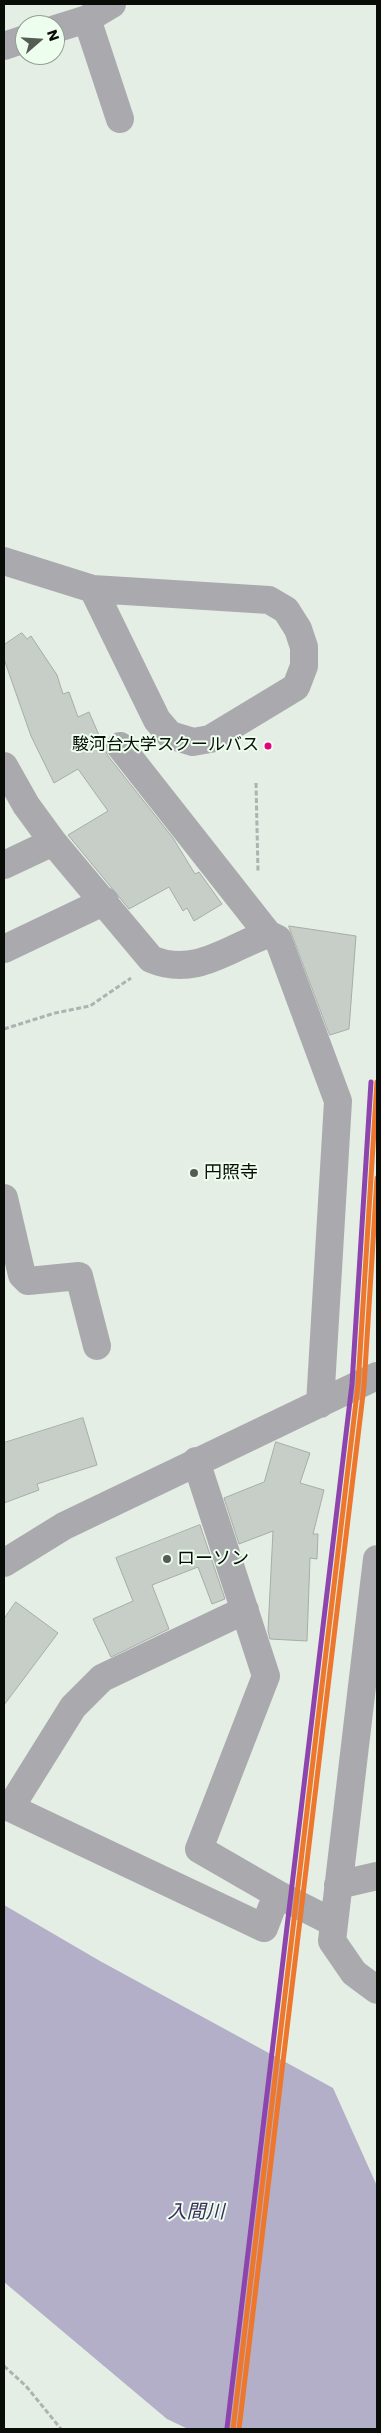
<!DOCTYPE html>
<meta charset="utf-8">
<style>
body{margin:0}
#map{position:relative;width:381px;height:2433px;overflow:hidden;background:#e4eee4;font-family:Poppins,sans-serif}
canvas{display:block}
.frame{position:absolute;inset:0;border:5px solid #080d08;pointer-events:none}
.north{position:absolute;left:15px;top:15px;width:50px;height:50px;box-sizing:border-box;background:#eefeee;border:1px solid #929e92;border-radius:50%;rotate:71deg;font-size:14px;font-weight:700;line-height:20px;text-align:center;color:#080d08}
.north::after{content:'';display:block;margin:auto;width:18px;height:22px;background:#555c55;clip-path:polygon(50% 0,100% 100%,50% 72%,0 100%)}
</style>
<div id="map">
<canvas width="381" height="2433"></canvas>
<div class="frame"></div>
<div class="north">N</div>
</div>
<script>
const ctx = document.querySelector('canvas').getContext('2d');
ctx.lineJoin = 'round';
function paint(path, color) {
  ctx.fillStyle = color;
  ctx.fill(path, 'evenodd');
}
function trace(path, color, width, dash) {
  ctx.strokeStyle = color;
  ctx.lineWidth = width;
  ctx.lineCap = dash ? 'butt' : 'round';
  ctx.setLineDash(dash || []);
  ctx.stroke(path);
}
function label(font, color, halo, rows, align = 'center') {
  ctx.font = font + ' Poppins,"Noto Sans JP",sans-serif';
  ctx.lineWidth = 4;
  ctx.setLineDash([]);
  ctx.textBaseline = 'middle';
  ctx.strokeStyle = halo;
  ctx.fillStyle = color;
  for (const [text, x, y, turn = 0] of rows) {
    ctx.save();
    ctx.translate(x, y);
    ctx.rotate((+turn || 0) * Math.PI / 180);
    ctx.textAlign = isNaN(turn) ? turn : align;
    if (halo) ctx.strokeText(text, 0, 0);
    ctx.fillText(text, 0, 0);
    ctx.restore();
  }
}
paint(new Path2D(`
 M 4,1905 L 100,1961 L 333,2088 L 377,2186 L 377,2429 L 188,2429 L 167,2419 L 4,2282 Z`), '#b3afc9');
const building = new Path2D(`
 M 22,633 L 27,639 L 31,636 L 57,675 L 63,694 L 69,692 L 78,717 L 89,712 L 108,756 L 173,838 L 195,874 L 199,872 L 222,904 L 194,921 L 187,908 L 183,911 L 169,887 L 129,909 L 68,835 L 108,811 L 78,769 L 54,783 L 31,736 L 4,659 L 4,645 Z
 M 289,926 L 356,936 L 349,1029 L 330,1035 Z
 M 83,1418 L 97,1465 L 37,1484 L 39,1490 L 4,1503 L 4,1443 Z
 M 276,1442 L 310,1453 L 300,1483 L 324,1490 L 313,1534 L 318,1534 L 317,1559 L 310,1558 L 307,1641 L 270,1639 L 268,1631 L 273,1531 L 239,1544 L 224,1498 L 264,1482 Z
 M 200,1525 L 225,1599 L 212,1604 L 198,1567 L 152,1585 L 169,1629 L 111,1657 L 93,1619 L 133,1601 L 116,1558 Z
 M 16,1602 L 58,1633 L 4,1705 L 4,1619 Z`);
paint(building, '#c7cec7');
trace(building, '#a6ada6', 1);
trace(new Path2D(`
 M 256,783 L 258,872
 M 4,1029 L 55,1013 L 90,1006 L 131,978
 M 4,2366 L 26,2386 L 61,2429`), '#aeb2b1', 3, [5, 2.5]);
trace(new Path2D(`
 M 87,19 L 120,119
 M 55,29 L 87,19 L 112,4
 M 4,46 L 25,39
 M 4,561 L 93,589 L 269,600 L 286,610 L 298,629 L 304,647 L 304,666 L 296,687 L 210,739 L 193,742 L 170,735 L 157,720 L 93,589
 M 120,746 L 268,934
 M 4,766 L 26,805 L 53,842 L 151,959 C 195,978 228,948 268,934 L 278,939 L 338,1101 L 320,1404
 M 4,865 L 53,842
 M 4,949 L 105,901
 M 4,1198 L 22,1275 L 28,1281 L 79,1276 L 97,1346
 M 377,1559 L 332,1941 L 354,1973 L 377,1990
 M 4,1563 L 64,1526 L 377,1376
 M 4,1805 L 264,1928 L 277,1894 L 199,1849 L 266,1676 L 196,1461
 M 10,1808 L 73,1707 L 102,1678 L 245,1610
 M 338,1885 L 377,1876
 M 277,1894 L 334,1923`), '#aaaaae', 28);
trace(new Path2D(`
 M 239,2429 L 364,1386 L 377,1178`), '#ed772d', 5);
trace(new Path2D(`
 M 227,2428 L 352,1384 L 371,1082`), '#8e44ad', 5);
trace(new Path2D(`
 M 233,2429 L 358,1385 L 377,1082`), '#ed772d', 5);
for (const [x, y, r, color] of [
 [268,746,4.5,"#e5007d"],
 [194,1173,5,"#555c55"],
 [167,1559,5,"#555c55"]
]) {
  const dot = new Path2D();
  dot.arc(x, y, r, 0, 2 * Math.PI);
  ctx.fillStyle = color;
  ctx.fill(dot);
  trace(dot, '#eefeee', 2);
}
label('17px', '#080d08', '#eefeee', [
 ["駿河台大学スクールバス",259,746]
], 'right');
label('18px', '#080d08', '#eefeee', [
 ["円照寺",204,1173],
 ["ローソン",177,1559]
], 'left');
label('italic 19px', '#3b2b5f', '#eefeee', [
 ["入間川",196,2213]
]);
</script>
